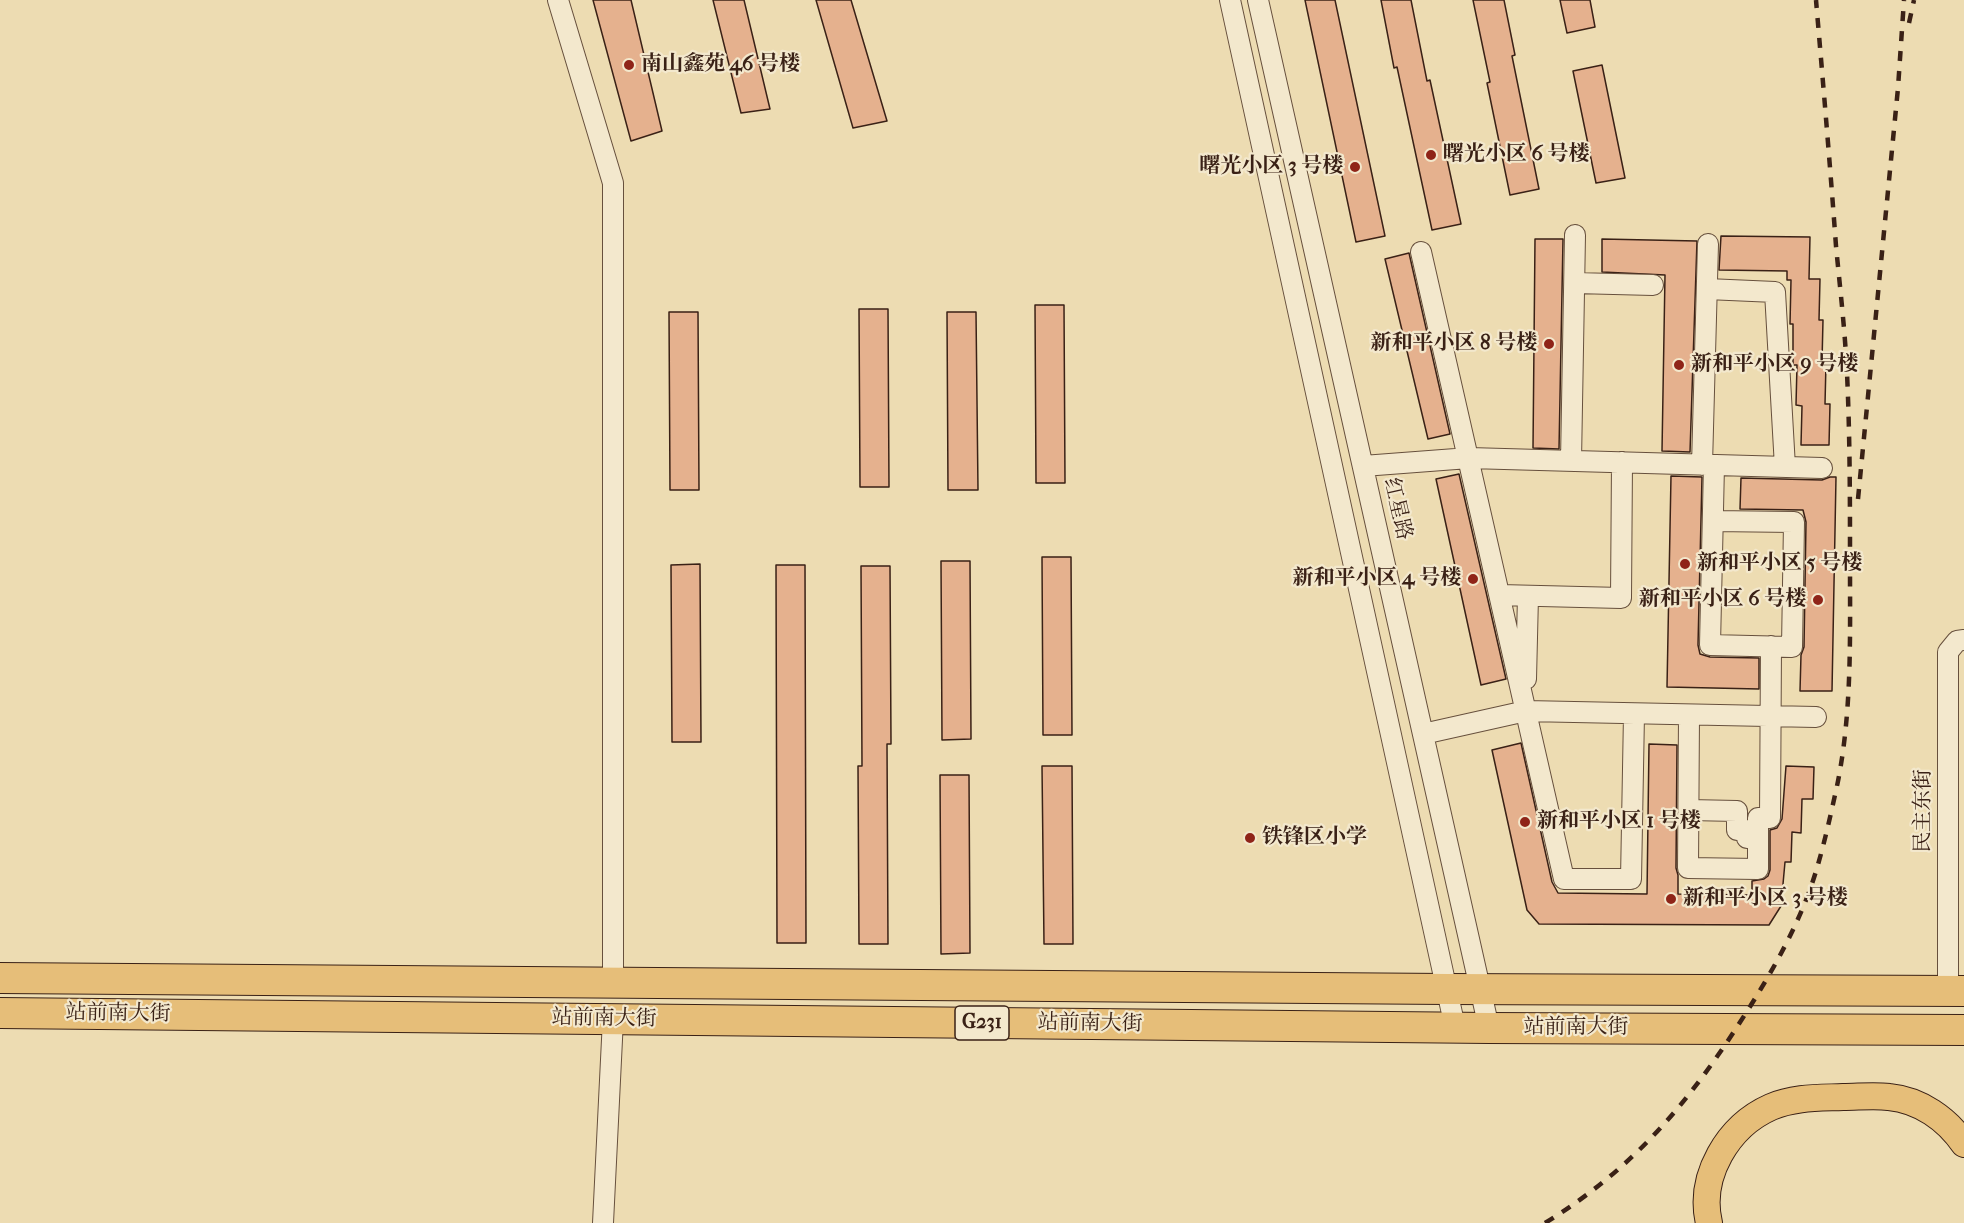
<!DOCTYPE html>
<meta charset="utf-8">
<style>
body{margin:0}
canvas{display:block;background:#eddcb2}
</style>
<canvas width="1964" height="1223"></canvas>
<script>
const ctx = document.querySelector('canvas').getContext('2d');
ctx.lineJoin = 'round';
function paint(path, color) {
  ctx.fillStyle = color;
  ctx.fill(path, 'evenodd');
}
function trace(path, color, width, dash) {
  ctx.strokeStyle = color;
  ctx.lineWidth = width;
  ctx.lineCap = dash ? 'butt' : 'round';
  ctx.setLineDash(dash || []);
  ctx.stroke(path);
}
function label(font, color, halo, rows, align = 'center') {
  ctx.font = font + ' "IM FELL French Canon","Noto Serif SC",serif';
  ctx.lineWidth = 4.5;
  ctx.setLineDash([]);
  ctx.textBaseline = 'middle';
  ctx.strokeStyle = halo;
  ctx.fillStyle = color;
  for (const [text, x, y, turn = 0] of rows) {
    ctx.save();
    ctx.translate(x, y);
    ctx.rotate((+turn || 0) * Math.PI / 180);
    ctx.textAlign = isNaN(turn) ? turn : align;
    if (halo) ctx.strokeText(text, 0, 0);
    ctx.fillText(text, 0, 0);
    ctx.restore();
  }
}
const building = new Path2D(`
 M 593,0 L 631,0 L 662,131 L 631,141 Z
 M 713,0 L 744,0 L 770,109 L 741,113 Z
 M 816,0 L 851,0 L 887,121 L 853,128 Z
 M 1305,0 L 1335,0 L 1385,236 L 1356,242 Z
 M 1381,0 L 1411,0 L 1427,81 L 1430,80 L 1461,224 L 1432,230 L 1397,67 L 1394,68 Z
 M 1473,0 L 1504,0 L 1515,55 L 1512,56 L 1539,189 L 1510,195 L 1487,83 L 1490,82 Z
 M 1560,0 L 1590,0 L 1595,27 L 1567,33 Z
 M 1602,65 L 1625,178 L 1596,183 L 1573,71 Z
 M 1721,236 L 1810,237 L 1809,279 L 1820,279 L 1819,320 L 1823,320 L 1822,362 L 1826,363 L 1825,404 L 1830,404 L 1829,445 L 1801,445 L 1802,406 L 1796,405 L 1797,365 L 1793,365 L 1793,324 L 1790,324 L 1791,280 L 1787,280 L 1787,271 L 1719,270 Z
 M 1535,239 L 1563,239 L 1559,449 L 1533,448 Z
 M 1602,239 L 1697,241 L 1690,452 L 1662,451 L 1665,275 L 1602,272 Z
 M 1409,253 L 1450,434 L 1428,439 L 1385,259 Z
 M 1035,305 L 1064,305 L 1065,483 L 1036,483 Z
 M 859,309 L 888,309 L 889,487 L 860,487 Z
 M 669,312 L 698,312 L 699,490 L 670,490 Z
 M 947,312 L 976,312 L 978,490 L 948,490 Z
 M 1459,474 L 1506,679 L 1481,685 L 1436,479 Z
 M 1671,476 L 1702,477 L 1698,645 L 1700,654 L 1710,657 L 1759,658 L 1759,689 L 1667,687 Z
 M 1830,477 L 1836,477 L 1832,691 L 1800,691 L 1801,655 L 1804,647 L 1806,522 L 1803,510 L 1740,509 L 1741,478 L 1822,480 Z
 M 1042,557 L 1071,557 L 1072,735 L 1043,735 Z
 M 941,561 L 970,561 L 971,739 L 942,740 Z
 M 700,564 L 701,742 L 672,742 L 671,565 Z
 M 776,565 L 805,565 L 806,943 L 777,943 Z
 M 861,566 L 890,566 L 891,744 L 887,744 L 888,944 L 859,944 L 858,766 L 862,766 Z
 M 1521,743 L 1552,882 L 1558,893 L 1647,894 L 1649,744 L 1677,745 L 1676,868 L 1678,875 L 1678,894 L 1752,895 L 1752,881 L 1764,879 L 1768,876 L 1770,870 L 1770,830 L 1777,828 L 1782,819 L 1786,766 L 1814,767 L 1813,799 L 1802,799 L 1801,833 L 1792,832 L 1791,862 L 1785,862 L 1781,906 L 1769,925 L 1539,924 L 1527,910 L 1492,750 Z
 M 1042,766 L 1072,766 L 1073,944 L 1044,944 Z
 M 940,775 L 969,775 L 970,953 L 941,954 Z`);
paint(building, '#e5b18e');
trace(building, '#3a2116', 1.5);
const minor = new Path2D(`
 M 558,0 L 613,183 L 613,983
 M 1230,0 L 1455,1027
 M 1258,0 L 1489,1028
 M 1421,252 L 1564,879 L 1631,879 L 1634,714
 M 1575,283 L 1653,285
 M 1707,289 L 1775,292 L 1785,467
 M 1571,461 L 1575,235
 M 1702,465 L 1708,244
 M 1363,466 L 1469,458 L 1822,468
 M 1713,521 L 1794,522 L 1792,647 L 1710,645 L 1714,465
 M 1500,595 L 1621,598 L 1622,462
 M 1526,679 L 1528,596
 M 1689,715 L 1688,868 L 1758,869 L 1758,818 L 1770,818 L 1771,646
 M 1423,734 L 1526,711 L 1816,717
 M 1689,810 L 1737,811 L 1737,830 L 1747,830 L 1747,838 L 1758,838
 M 1948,991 L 1948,652 L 1957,641 L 1964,640
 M 603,1223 L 613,1019`);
const major = new Path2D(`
 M 1709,1223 C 1698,1176 1728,1126 1771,1107 C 1794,1097 1819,1098 1843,1097 C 1858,1097 1874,1095 1889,1097 C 1920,1100 1947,1119 1964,1144`);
const highway = new Path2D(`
 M 0,978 L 1447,989 L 1964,991
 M 0,1013 L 1489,1028 L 1964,1030`);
trace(minor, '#67503d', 22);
trace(major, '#3a2116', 28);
trace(highway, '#3a2116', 32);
trace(minor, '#f3e8cd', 20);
trace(major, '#e6be79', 26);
trace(highway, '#e6be79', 30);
trace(new Path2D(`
 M 1909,23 L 1914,0
 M 1858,499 L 1898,88 L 1904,0
 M 1545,1223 C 1628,1172 1682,1111 1735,1030 C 1763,987 1789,944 1808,895 C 1821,860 1829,822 1837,786 C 1852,714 1850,639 1850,566 C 1850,502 1850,437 1847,373 C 1845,330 1840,288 1836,246 C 1830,164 1823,82 1816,0`), '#3a2116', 4.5, [10, 10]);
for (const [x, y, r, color] of [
 [629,65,6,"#8f2418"],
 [1431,155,6,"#8f2418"],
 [1355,167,6,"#8f2418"],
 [1549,344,6,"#8f2418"],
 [1679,365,6,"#8f2418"],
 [1685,564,6,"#8f2418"],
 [1473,579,6,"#8f2418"],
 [1818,600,6,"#8f2418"],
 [1525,822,6,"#8f2418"],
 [1250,838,6,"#8f2418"],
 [1671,899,6,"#8f2418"]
]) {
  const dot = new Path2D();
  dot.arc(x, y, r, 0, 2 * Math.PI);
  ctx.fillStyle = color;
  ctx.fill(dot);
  trace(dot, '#f3e8cd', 2);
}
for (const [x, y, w] of [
 [982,1023,54]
]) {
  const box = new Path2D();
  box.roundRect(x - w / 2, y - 17, w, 34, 4.5);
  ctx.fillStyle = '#f3e8cd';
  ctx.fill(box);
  trace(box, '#3a2116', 1.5);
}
label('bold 20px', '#3a2116', null, [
 ["G231",982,1023]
]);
label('bold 21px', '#3a2116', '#f3e8cd', [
 ["南山鑫苑 46 号楼",641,65],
 ["曙光小区 6 号楼",1443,155],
 ["曙光小区 3 号楼",1343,167,"right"],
 ["新和平小区 8 号楼",1537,344,"right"],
 ["新和平小区 9 号楼",1691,365],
 ["新和平小区 5 号楼",1697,564],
 ["新和平小区 4 号楼",1461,579,"right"],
 ["新和平小区 6 号楼",1806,600,"right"],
 ["新和平小区 1 号楼",1537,822],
 ["铁锋区小学",1262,838],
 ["新和平小区 3 号楼",1683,899]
], 'left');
label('21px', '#3a2116', '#f3e8cd', [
 ["红星路",1397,509,77],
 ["民主东街",1924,811,-90],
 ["站前南大街",118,1014,1],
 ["站前南大街",604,1019,1],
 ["站前南大街",1090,1024,1],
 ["站前南大街",1576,1028]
]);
</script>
